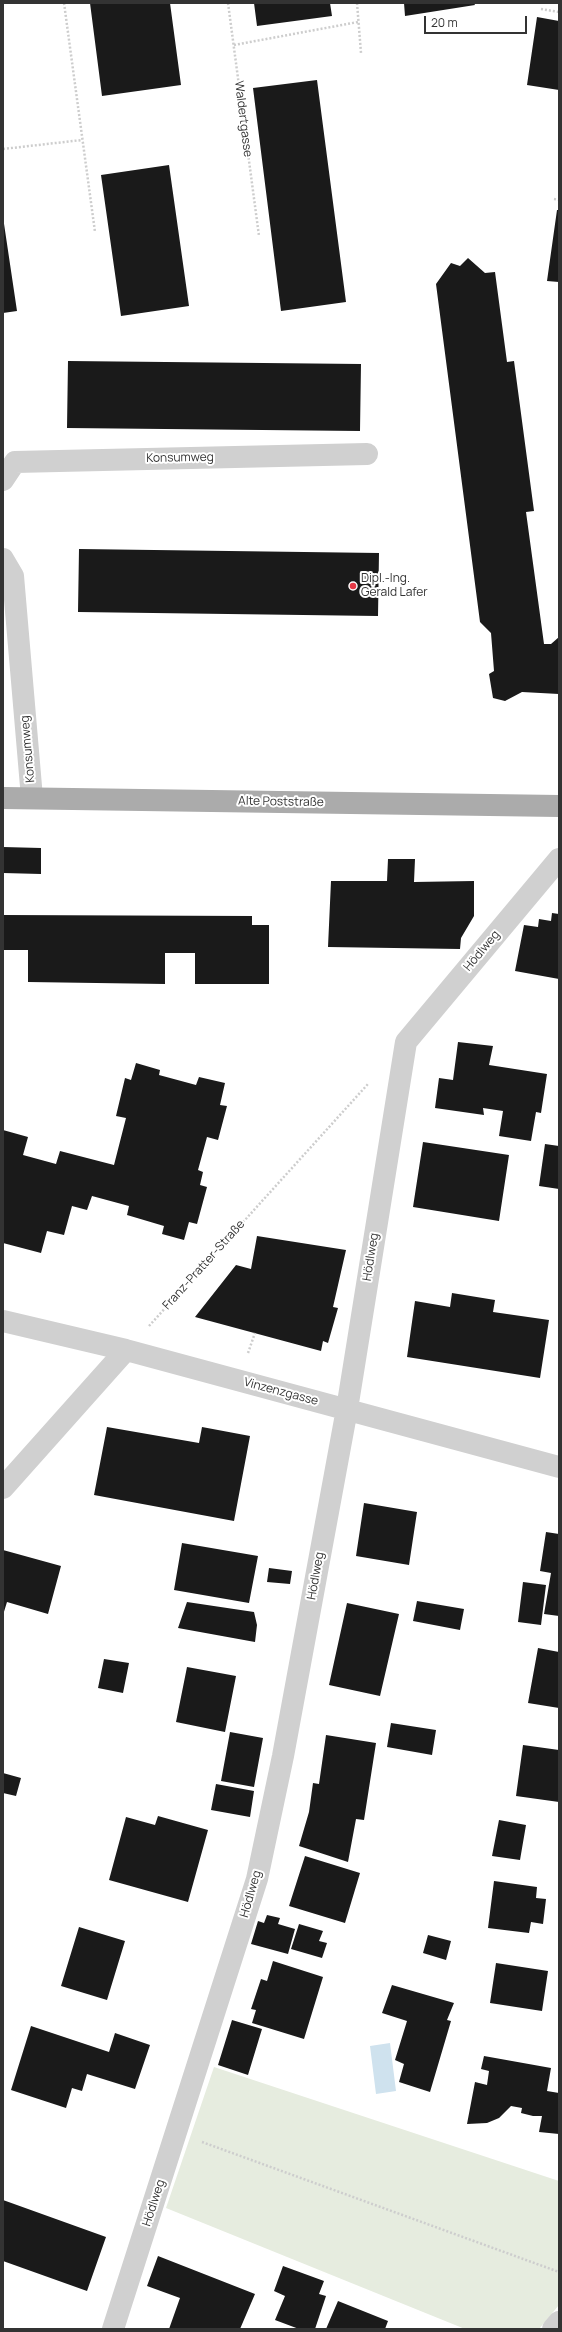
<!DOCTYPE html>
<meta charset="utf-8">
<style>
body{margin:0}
#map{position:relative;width:562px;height:2332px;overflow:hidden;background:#fff;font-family:Manrope,sans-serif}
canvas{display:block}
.frame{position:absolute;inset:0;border:4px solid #333;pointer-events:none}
.scale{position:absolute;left:424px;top:16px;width:103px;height:18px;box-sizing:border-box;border:2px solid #333;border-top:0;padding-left:5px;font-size:12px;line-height:14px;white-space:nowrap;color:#333;-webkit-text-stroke:3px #fff;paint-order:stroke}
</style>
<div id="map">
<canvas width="562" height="2332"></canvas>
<div class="frame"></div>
<div class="scale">20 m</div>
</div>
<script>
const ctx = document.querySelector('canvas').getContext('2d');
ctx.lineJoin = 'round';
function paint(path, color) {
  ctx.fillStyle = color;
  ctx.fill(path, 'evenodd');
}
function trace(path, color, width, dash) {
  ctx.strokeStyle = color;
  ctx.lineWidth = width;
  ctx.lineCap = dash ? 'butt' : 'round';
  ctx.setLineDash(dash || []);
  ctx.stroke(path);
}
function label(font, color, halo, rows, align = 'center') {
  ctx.font = font + ' Manrope,sans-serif';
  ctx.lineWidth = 4;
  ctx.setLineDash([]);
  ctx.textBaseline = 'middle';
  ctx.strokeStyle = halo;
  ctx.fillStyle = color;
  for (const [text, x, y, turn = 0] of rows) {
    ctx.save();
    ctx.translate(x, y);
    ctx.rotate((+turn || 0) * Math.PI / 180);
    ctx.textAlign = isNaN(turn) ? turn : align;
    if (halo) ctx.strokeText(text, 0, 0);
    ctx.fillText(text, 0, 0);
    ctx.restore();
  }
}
paint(new Path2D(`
 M 214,2067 L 559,2181 L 559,2305 L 539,2329 L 465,2329 L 166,2208 Z`), '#e6ecdf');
paint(new Path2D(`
 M 390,2043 L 396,2091 L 376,2094 L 370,2046 Z`), '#cfe2ee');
paint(new Path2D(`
 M 90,3 L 170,3 L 181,85 L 102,96 Z
 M 254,3 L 330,3 L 332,16 L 257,26 Z
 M 404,3 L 474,3 L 475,5 L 405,16 Z
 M 537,17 L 559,21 L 559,90 L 527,85 Z
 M 317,80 L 346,302 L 281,311 L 253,88 Z
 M 169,165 L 189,306 L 121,316 L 101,175 Z
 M 557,210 L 559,210 L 559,282 L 547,281 Z
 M 3,217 L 17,311 L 3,313 Z
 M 468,258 L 485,273 L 495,272 L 507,362 L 514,361 L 534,511 L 526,512 L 544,644 L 551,644 L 559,637 L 559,694 L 522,692 L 505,701 L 493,698 L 489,674 L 494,671 L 491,633 L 480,622 L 436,284 L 451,263 L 460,266 Z
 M 68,361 L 361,364 L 360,431 L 67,428 Z
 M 79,549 L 379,553 L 378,616 L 78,612 Z
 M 3,847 L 41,848 L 41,874 L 3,873 Z
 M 388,859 L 415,859 L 414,882 L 474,881 L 474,916 L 461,938 L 460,949 L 328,947 L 331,881 L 387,881 Z
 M 552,913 L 559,914 L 559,979 L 515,971 L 524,925 L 538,927 L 539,919 L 551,921 Z
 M 3,915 L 252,916 L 252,925 L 269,925 L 269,984 L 195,984 L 195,953 L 165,953 L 165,984 L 28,982 L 28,950 L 3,950 Z
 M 458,1042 L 493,1046 L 489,1065 L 547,1074 L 541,1113 L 536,1112 L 531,1141 L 499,1136 L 503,1111 L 483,1108 L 484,1115 L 435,1108 L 439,1078 L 453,1080 Z
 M 136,1063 L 160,1070 L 159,1075 L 196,1085 L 199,1077 L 225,1083 L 220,1105 L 227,1106 L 218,1140 L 207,1137 L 198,1170 L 203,1172 L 200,1185 L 207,1187 L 197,1224 L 189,1222 L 184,1240 L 162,1234 L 164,1226 L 127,1215 L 129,1206 L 92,1196 L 87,1210 L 72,1206 L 64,1235 L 47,1231 L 41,1253 L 3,1243 L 3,1130 L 28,1137 L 23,1155 L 56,1164 L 60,1151 L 114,1165 L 126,1118 L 116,1116 L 125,1078 L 131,1080 Z
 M 423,1142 L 509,1155 L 499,1221 L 413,1207 Z
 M 545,1144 L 559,1146 L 559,1189 L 539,1186 Z
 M 257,1236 L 346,1250 L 333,1307 L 338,1308 L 328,1343 L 323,1341 L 321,1351 L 195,1317 L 236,1265 L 251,1269 Z
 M 452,1293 L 495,1300 L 493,1312 L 549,1320 L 540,1378 L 407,1357 L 415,1301 L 450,1307 Z
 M 107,1427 L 199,1443 L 202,1427 L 250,1436 L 234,1521 L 94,1495 Z
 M 364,1503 L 417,1512 L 409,1565 L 356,1556 Z
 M 546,1532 L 559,1534 L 559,1616 L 544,1614 L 551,1573 L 540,1571 Z
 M 182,1543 L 258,1556 L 249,1603 L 174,1590 Z
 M 3,1550 L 61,1566 L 48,1614 L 7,1602 L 3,1615 Z
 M 269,1568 L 292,1571 L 290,1584 L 267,1582 Z
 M 523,1582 L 546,1585 L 541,1625 L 518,1622 Z
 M 417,1601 L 464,1609 L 460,1630 L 413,1621 Z
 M 187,1602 L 254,1612 L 257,1625 L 255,1642 L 178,1628 Z
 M 347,1603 L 399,1614 L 380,1696 L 329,1685 Z
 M 538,1648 L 559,1652 L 559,1708 L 528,1703 Z
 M 104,1659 L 129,1663 L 123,1693 L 98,1688 Z
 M 187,1667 L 236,1676 L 225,1732 L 176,1722 Z
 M 391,1723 L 436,1730 L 432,1755 L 387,1747 Z
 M 230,1732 L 263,1738 L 254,1787 L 221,1781 Z
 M 326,1735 L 376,1743 L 364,1820 L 356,1819 L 348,1862 L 299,1846 L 309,1812 L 313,1783 L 319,1784 Z
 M 523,1745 L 559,1750 L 559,1802 L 516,1796 Z
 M 3,1773 L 21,1778 L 16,1796 L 3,1793 Z
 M 216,1784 L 254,1791 L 250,1817 L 211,1810 Z
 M 158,1816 L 208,1830 L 188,1902 L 109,1880 L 126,1817 L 155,1825 Z
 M 499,1820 L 526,1825 L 520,1860 L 492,1856 Z
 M 305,1856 L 360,1873 L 345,1923 L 289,1906 Z
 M 494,1881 L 537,1887 L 536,1898 L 546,1899 L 543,1924 L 531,1922 L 529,1933 L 488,1928 Z
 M 267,1915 L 280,1918 L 278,1924 L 295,1929 L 288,1954 L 251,1944 L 258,1921 L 264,1923 Z
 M 299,1924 L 323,1931 L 319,1941 L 327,1943 L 322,1958 L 291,1949 Z
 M 79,1927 L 125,1941 L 107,2000 L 61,1986 Z
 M 428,1935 L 451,1941 L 446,1960 L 423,1953 Z
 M 273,1961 L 323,1977 L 304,2039 L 252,2023 L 256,2010 L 251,2009 L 261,1979 L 267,1981 Z
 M 496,1963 L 548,1971 L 542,2011 L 490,2003 Z
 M 392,1985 L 454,2003 L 447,2020 L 451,2021 L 430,2092 L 399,2082 L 404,2064 L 395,2060 L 407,2021 L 382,2013 Z
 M 232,2020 L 262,2029 L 248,2075 L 218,2065 Z
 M 31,2026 L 109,2052 L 115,2033 L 150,2045 L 135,2089 L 87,2074 L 82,2091 L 72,2088 L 66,2108 L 11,2090 Z
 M 484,2056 L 551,2068 L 547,2091 L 559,2093 L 559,2134 L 539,2132 L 542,2116 L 533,2116 L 521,2113 L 522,2108 L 511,2106 L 499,2118 L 487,2123 L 467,2124 L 475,2082 L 487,2085 L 489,2071 L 481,2069 Z
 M 3,2200 L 106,2237 L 87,2291 L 3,2261 Z
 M 158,2256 L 255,2294 L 240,2329 L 169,2329 L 180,2298 L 147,2286 Z
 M 283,2266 L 324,2281 L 319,2294 L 326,2296 L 315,2329 L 299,2329 L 275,2320 L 285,2296 L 274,2291 Z
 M 338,2301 L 388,2321 L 385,2329 L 326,2329 Z`), '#1a1a1a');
trace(new Path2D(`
 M 64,3 L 95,232
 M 228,3 L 259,236
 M 357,3 L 361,53
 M 541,9 L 559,12
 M 234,45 L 358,22
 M 3,149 L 82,140
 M 554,199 L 559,200
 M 149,1326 L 368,1084
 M 248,1353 L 255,1333
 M 202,2142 L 559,2272`), '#cdcdcd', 2.5, [2, 2]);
trace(new Path2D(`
 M 3,480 L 15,462 L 367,454
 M 3,559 L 13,576 L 32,798
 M 3,1321 L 126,1350 L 559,1467
 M 3,1488 L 126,1350
 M 113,2329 L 257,1879 L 283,1756 L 347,1409 L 406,1042 L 559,859
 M 553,2329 L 559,2322`), '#d0d0d0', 22);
trace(new Path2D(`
 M 3,798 L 559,806`), '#ababab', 22);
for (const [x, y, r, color] of [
 [353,586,4,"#e63946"]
]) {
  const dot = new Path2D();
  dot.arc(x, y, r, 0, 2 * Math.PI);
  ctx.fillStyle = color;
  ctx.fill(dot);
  trace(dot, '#fff', 1.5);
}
label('12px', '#333', '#fff', [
 ["Waldertgasse",243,119,83],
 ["Konsumweg",180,458,-1],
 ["Konsumweg",28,749,-95],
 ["Alte Poststraße",281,802,1],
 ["Hödlweg",482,951,-50],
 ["Hödlweg",371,1257,-81],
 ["Franz-Pratter-Straße",204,1265,-48],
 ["Vinzenzgasse",281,1392,15],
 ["Hödlweg",316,1576,-80],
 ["Hödlweg",251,1894,-74],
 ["Hödlweg",154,2203,-72]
]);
label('12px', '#333', '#fff', [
 ["Dipl.-Ing.",361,579],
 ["Gerald Lafer",361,593]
], 'left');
</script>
